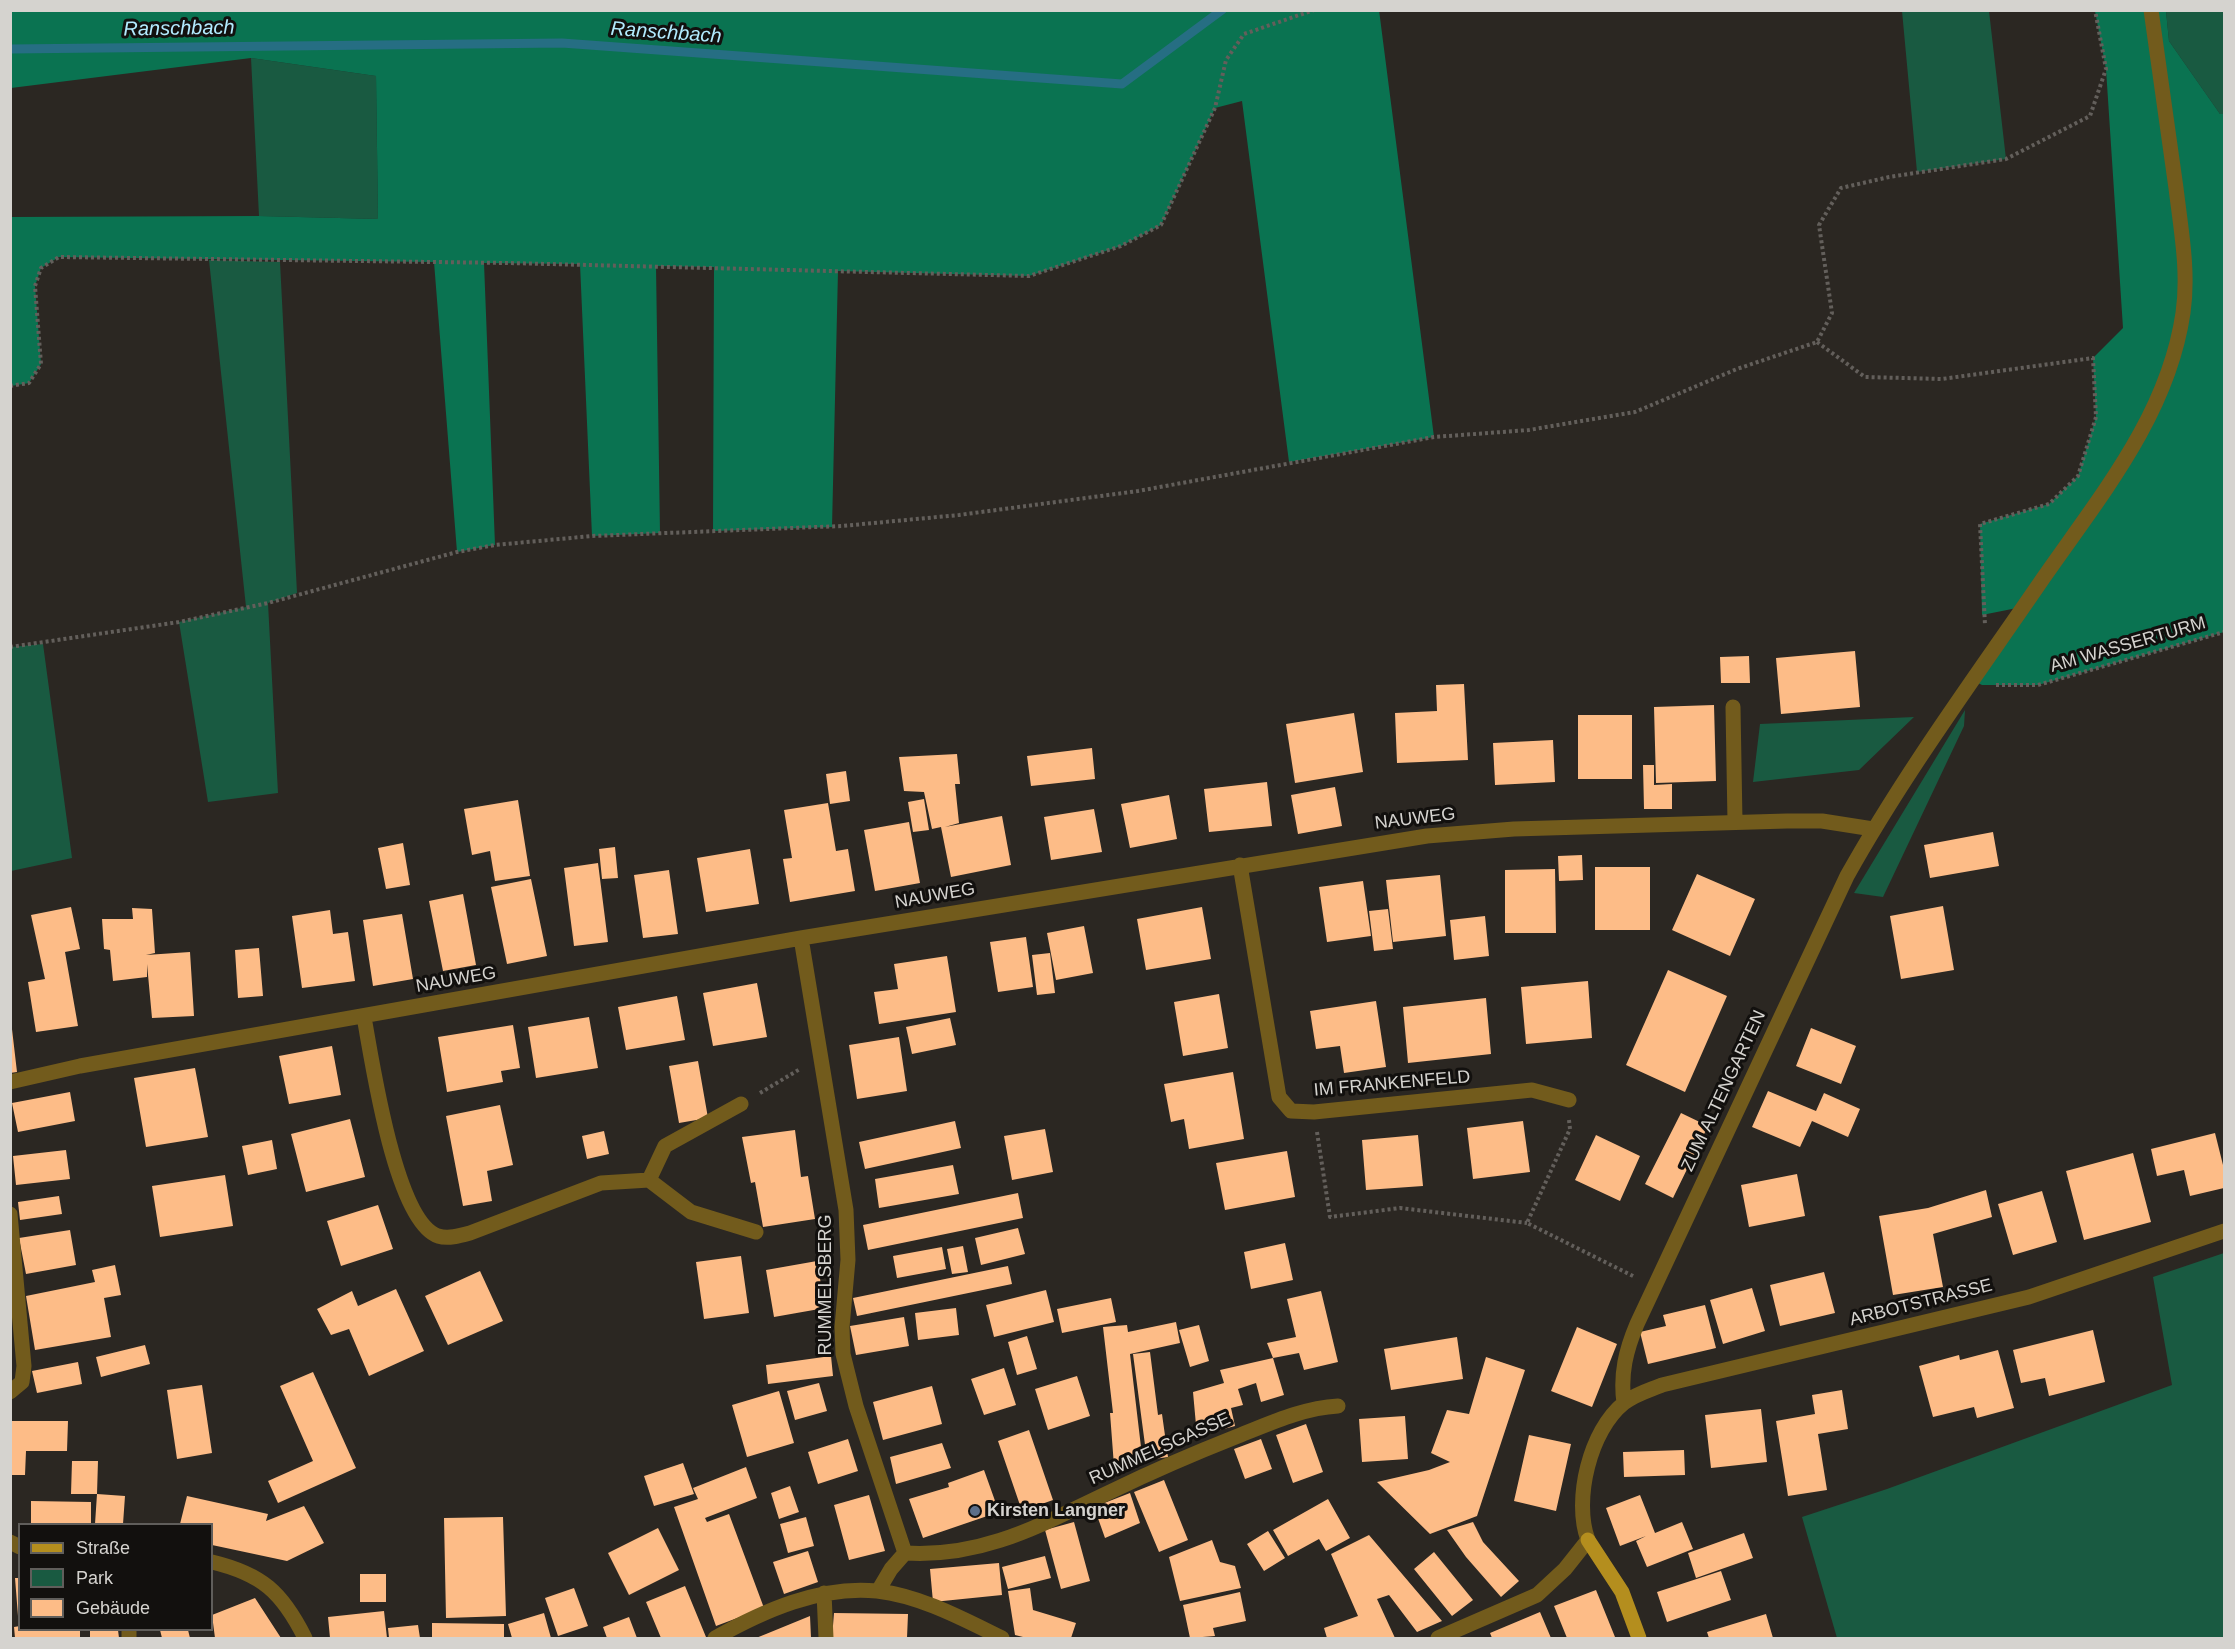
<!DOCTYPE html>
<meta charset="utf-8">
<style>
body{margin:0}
#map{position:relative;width:2235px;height:1649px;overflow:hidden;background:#2b2722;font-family:Helvetica,sans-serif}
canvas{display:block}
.frame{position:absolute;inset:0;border:12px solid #d5d3cf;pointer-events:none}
.legend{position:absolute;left:18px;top:1523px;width:195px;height:108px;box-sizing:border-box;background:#12100e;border:2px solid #605e5b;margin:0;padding:8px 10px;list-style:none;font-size:18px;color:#d5d3cf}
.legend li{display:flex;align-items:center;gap:12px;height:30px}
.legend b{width:30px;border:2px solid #605e5b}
</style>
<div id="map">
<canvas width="2235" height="1649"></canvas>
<div class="frame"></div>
<ul class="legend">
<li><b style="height:8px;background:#b48e1e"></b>Straße</li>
<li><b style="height:16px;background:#195a41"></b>Park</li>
<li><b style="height:16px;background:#fdbc87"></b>Gebäude</li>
</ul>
</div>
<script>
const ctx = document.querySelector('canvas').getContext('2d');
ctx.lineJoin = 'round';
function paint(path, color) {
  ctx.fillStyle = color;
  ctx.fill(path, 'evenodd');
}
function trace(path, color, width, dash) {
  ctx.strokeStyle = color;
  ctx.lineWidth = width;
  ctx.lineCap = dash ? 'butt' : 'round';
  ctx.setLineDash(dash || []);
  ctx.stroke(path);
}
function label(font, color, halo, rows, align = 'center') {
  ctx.font = font + ' Helvetica,sans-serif';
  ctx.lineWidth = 6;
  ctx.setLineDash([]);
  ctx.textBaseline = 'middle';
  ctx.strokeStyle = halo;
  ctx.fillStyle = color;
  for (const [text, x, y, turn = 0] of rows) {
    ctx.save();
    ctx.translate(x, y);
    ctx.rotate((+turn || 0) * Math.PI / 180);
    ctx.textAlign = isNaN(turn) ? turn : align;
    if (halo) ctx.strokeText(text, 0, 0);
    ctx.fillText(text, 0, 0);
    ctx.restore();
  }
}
paint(new Path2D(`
 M 1902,11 L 1989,11 L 2006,159 L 1917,172 Z
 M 2166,11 L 2224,11 L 2224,114 L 2220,114 L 2169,41 Z
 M 251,58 L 376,76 L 378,219 L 259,216 Z
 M 209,260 L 280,262 L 297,593 L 268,603 L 278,793 L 208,802 L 179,622 L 246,607 Z
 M 43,644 L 72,858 L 11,871 L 11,647 Z
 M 1965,710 L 1964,726 L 1883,897 L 1854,893 Z
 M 1914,717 L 1859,770 L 1753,782 L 1760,724 Z
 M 2224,1253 L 2224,1638 L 1837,1638 L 1802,1517 L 1887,1489 L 2172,1385 L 2153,1277 Z`), '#195a41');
paint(new Path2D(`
 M 1379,10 L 1434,437 L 1289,462 L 1242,101 L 1215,108 L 1161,225 L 1121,246 L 1029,276 L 838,271 L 832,527 L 713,531 L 714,267 L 656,266 L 660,533 L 592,536 L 580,264 L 484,263 L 495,545 L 457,552 L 434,262 L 59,257 L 41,268 L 35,286 L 41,364 L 29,383 L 11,386 L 11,217 L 259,216 L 378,219 L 376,76 L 251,58 L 11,88 L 11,11 Z
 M 2095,11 L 2166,11 L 2169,41 L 2220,114 L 2224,114 L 2224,632 L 2038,685 L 1982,685 L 1972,680 L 2022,607 L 1982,615 L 1980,524 L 2049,504 L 2078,476 L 2096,417 L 2093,358 L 2123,328 L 2106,69 Z`), '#0a7351');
trace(new Path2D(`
 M 10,49 L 562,43 L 1122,84 L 1222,10`), '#266e83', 9);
paint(new Path2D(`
 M 1855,651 L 1860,707 L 1781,714 L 1776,658 Z
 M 1749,656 L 1750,683 L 1721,683 L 1720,657 Z
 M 1464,684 L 1468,760 L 1397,763 L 1395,713 L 1437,711 L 1436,685 Z
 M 1714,705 L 1716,781 L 1656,783 L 1654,707 Z
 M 1354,713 L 1363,772 L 1295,783 L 1286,724 Z
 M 1578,715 L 1632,715 L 1632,779 L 1578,779 Z
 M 1553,740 L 1555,782 L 1495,785 L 1493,743 Z
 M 1092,748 L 1095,779 L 1031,786 L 1027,756 Z
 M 957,754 L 960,784 L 955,784 L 959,823 L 945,827 L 1002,816 L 1011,865 L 951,877 L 941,827 L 932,829 L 924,792 L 904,791 L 899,757 Z
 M 1643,765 L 1654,765 L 1654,785 L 1672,784 L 1672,809 L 1644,809 Z
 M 846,771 L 850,801 L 830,804 L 826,774 Z
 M 1267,782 L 1272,826 L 1209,832 L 1204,789 Z
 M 1335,787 L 1342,826 L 1298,834 L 1291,795 Z
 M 1169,795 L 1177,839 L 1130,848 L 1121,804 Z
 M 924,799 L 929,830 L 913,832 L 908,802 Z
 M 518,800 L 530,876 L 495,881 L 490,851 L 472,855 L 464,809 Z
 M 828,803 L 836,851 L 848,849 L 855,891 L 790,902 L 783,859 L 792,858 L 784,810 Z
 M 1094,809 L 1102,852 L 1051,860 L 1044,817 Z
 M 909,822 L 920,883 L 875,891 L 864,830 Z
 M 1993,832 L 1999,866 L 1930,878 L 1924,845 Z
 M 403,843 L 410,885 L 386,889 L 378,848 Z
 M 615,847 L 618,878 L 602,879 L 599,849 Z
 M 750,849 L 759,904 L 706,912 L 697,858 Z
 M 1582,855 L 1583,880 L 1559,881 L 1558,856 Z
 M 598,863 L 608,942 L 574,946 L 564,868 Z
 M 1595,867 L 1650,867 L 1650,930 L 1595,930 Z
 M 1555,869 L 1556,933 L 1505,933 L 1505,870 Z
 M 669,870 L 678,934 L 643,938 L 634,875 Z
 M 1697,874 L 1755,899 L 1730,956 L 1672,930 Z
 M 1440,875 L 1446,936 L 1393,942 L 1386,880 Z
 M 531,879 L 547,956 L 507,964 L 491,887 Z
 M 1363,881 L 1371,936 L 1327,942 L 1319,887 Z
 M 463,894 L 476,965 L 443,971 L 429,901 Z
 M 1943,906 L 1954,970 L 1901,979 L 1890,916 Z
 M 71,907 L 80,949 L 65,952 L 78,1026 L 36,1032 L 28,982 L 45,979 L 31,915 Z
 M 1202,907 L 1211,959 L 1146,970 L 1137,919 Z
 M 132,908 L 152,909 L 155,953 L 146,955 L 190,952 L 194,1016 L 152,1018 L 147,964 L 147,977 L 113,981 L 110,950 L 104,949 L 102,919 L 133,919 Z
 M 1388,909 L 1393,949 L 1374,951 L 1369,911 Z
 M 330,910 L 333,934 L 348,932 L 355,981 L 302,988 L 292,916 Z
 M 402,914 L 413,979 L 373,986 L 363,920 Z
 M 1485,916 L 1489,956 L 1454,960 L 1450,920 Z
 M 1084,926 L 1093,973 L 1056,980 L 1047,933 Z
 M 1026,937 L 1033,987 L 998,992 L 990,942 Z
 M 259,948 L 263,996 L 238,998 L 235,950 Z
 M 1050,953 L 1055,993 L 1037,995 L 1032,955 Z
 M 947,956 L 956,1012 L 879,1024 L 874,992 L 898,989 L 894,964 Z
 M 1668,970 L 1727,996 L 1685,1092 L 1626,1065 Z
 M 1588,981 L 1592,1038 L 1526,1044 L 1521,987 Z
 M 757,983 L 767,1037 L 713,1046 L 703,993 Z
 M 1219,994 L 1228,1048 L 1183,1056 L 1174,1002 Z
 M 677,996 L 685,1040 L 626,1050 L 618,1007 Z
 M 1486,998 L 1491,1054 L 1408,1063 L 1403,1007 Z
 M 1376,1001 L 1386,1067 L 1344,1073 L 1340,1046 L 1316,1049 L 1310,1011 Z
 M 10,1012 L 17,1072 L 10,1073 Z
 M 589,1017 L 598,1068 L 536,1078 L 528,1027 Z
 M 950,1018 L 956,1045 L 912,1054 L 906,1027 Z
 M 513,1025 L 520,1068 L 501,1071 L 503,1082 L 447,1092 L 438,1037 Z
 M 1811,1028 L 1856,1046 L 1841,1084 L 1796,1066 Z
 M 899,1037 L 907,1091 L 857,1099 L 849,1045 Z
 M 332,1046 L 341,1095 L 289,1104 L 279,1056 Z
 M 698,1061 L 708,1118 L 679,1123 L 669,1066 Z
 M 195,1068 L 208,1137 L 146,1147 L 134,1078 Z
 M 1233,1072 L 1244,1139 L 1189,1149 L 1184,1119 L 1171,1122 L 1164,1084 Z
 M 1768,1091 L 1816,1111 L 1824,1093 L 1860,1109 L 1848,1137 L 1812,1121 L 1800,1147 L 1752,1127 Z
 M 70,1092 L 75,1121 L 18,1132 L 12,1103 Z
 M 500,1105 L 513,1165 L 487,1171 L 492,1201 L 463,1206 L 446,1116 Z
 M 1681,1113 L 1708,1126 L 1673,1198 L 1645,1184 Z
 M 350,1119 L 365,1177 L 306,1192 L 291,1134 Z
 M 955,1121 L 961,1148 L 865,1169 L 859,1142 Z
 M 1523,1121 L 1530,1172 L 1473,1179 L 1467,1128 Z
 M 1045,1129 L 1053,1172 L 1012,1180 L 1004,1136 Z
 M 795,1130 L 801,1177 L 808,1176 L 815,1219 L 763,1227 L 755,1182 L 751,1183 L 742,1137 Z
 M 604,1131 L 609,1154 L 587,1159 L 582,1136 Z
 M 2215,1133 L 2224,1169 L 2224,1188 L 2190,1196 L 2184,1170 L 2157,1176 L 2151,1149 Z
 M 1418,1135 L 1423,1186 L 1366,1190 L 1362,1140 Z
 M 1596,1135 L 1640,1156 L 1620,1201 L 1575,1180 Z
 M 272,1140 L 277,1169 L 248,1175 L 242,1146 Z
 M 66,1150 L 70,1179 L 16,1185 L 13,1156 Z
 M 1287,1151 L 1295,1197 L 1225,1210 L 1216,1163 Z
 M 2133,1153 L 2151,1222 L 2084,1240 L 2066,1171 Z
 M 953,1165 L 959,1194 L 879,1208 L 875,1179 Z
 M 1797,1174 L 1805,1216 L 1749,1227 L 1741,1185 Z
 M 225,1175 L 233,1226 L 160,1237 L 152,1186 Z
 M 1986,1190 L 1992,1217 L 1933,1234 L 1943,1287 L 1893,1295 L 1879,1216 L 1928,1208 Z
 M 2042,1191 L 2057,1242 L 2013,1255 L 1998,1204 Z
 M 1018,1193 L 1023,1218 L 868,1250 L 863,1225 Z
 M 59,1196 L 62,1214 L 20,1220 L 18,1202 Z
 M 378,1205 L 393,1249 L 341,1266 L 327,1221 Z
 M 1018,1228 L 1025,1254 L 981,1265 L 975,1238 Z
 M 70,1230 L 76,1265 L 26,1274 L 19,1238 Z
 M 1285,1243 L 1293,1280 L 1251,1289 L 1244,1252 Z
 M 963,1246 L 968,1272 L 952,1274 L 947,1249 Z
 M 942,1247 L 946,1269 L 897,1278 L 893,1256 Z
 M 741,1256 L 749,1313 L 704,1319 L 696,1262 Z
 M 817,1261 L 825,1308 L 774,1317 L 766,1270 Z
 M 115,1265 L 121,1295 L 104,1298 L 111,1337 L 35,1350 L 26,1296 L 95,1282 L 92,1270 Z
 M 1008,1266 L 1012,1284 L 857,1316 L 853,1298 Z
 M 480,1271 L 503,1321 L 448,1345 L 425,1296 Z
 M 1824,1272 L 1835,1313 L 1780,1326 L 1770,1285 Z
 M 1752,1288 L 1765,1331 L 1723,1344 L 1710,1300 Z
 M 396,1289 L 424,1351 L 369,1376 L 349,1329 L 331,1335 L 317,1309 L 352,1291 L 358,1306 Z
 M 1046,1290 L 1054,1322 L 994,1337 L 986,1305 Z
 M 1321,1291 L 1338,1362 L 1304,1370 L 1299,1353 L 1273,1358 L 1267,1343 L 1296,1337 L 1287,1299 Z
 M 1111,1298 L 1116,1322 L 1062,1333 L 1057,1309 Z
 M 1705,1305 L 1716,1348 L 1648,1364 L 1640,1332 L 1666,1326 L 1663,1315 Z
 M 956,1308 L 959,1335 L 918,1340 L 915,1313 Z
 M 904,1317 L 909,1346 L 856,1355 L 850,1326 Z
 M 1176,1322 L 1180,1343 L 1130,1354 L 1143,1464 L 1114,1466 L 1110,1413 L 1113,1413 L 1103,1327 L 1127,1325 L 1128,1332 Z
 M 1199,1325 L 1209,1361 L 1190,1367 L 1179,1330 Z
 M 1577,1327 L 1617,1344 L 1592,1407 L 1551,1391 Z
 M 2093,1330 L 2105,1382 L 2049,1396 L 2045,1378 L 2021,1383 L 2013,1350 Z
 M 1027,1336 L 1037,1369 L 1017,1375 L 1008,1342 Z
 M 1457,1337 L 1463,1379 L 1391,1390 L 1384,1349 Z
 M 145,1345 L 150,1364 L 101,1377 L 96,1357 Z
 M 1998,1350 L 2014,1408 L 1977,1418 L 1974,1407 L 1933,1417 L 1919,1366 L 1959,1355 L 1960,1360 Z
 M 1150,1352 L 1158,1415 L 1162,1414 L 1168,1457 L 1147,1460 L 1133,1354 Z
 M 831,1356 L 833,1376 L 768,1384 L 766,1365 Z
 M 1486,1357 L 1525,1370 L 1477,1516 L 1430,1534 L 1377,1482 L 1429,1470 L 1450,1462 L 1431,1453 L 1447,1410 L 1469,1414 Z
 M 1273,1358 L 1284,1395 L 1261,1402 L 1256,1383 L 1238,1389 L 1243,1405 L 1231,1408 L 1235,1426 L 1197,1436 L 1193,1392 L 1224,1383 L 1220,1370 Z
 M 78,1362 L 82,1384 L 37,1393 L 32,1371 Z
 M 1004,1368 L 1016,1405 L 984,1415 L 971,1379 Z
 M 313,1372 L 356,1468 L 278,1503 L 268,1481 L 313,1461 L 280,1386 Z
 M 1077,1376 L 1090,1416 L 1048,1430 L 1035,1389 Z
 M 819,1383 L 827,1411 L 795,1420 L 787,1391 Z
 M 202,1385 L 212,1453 L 177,1459 L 167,1390 Z
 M 932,1386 L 942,1424 L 883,1440 L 873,1402 Z
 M 1842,1390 L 1848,1429 L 1818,1434 L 1827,1490 L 1788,1496 L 1776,1421 L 1815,1414 L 1812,1395 Z
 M 779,1391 L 794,1443 L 747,1457 L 732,1405 Z
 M 1761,1409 L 1767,1462 L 1711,1468 L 1705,1415 Z
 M 1405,1416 L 1408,1459 L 1362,1462 L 1359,1419 Z
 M 10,1421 L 68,1421 L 67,1451 L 26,1451 L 25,1475 L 10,1475 Z
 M 1306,1424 L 1323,1472 L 1293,1483 L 1276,1435 Z
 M 1029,1430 L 1053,1500 L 1022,1511 L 998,1441 Z
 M 1529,1435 L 1571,1444 L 1556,1511 L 1514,1501 Z
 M 848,1439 L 858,1471 L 818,1484 L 808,1452 Z
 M 1261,1439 L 1272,1469 L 1245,1479 L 1234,1449 Z
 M 942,1443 L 951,1468 L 896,1484 L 890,1457 Z
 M 1684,1450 L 1685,1475 L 1624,1477 L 1623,1452 Z
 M 72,1461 L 98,1461 L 97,1494 L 71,1494 Z
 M 683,1463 L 694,1494 L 654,1506 L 644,1476 Z
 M 746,1467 L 757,1498 L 705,1518 L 707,1522 L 729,1514 L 764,1608 L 716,1626 L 674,1507 L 698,1499 L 693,1488 Z
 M 984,1470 L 999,1512 L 923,1538 L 909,1499 L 949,1487 L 948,1483 Z
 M 1164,1480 L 1188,1540 L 1159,1552 L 1134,1492 Z
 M 790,1486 L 799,1512 L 779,1519 L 771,1493 Z
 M 1130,1493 L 1140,1523 L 1105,1538 L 1094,1507 Z
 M 97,1494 L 125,1496 L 123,1524 L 95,1524 Z
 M 869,1495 L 885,1551 L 849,1560 L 834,1505 Z
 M 1640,1495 L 1655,1533 L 1682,1522 L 1693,1549 L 1647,1567 L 1636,1541 L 1646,1536 L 1620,1546 L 1606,1508 Z
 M 187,1496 L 268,1514 L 266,1521 L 304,1506 L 324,1543 L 287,1561 L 212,1545 L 212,1524 L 180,1524 Z
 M 1328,1499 L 1350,1538 L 1326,1551 L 1319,1539 L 1288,1556 L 1273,1530 Z
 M 31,1501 L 91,1502 L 91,1524 L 31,1524 Z
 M 503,1517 L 506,1616 L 446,1618 L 444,1518 Z
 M 806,1517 L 814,1546 L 788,1553 L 780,1524 Z
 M 1074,1522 L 1090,1581 L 1061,1589 L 1045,1530 Z
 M 1473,1522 L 1483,1542 L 1519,1581 L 1501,1597 L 1466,1557 L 1447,1530 Z
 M 658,1528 L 679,1570 L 629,1595 L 608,1553 Z
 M 1268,1531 L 1285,1558 L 1264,1571 L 1247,1544 Z
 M 1744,1533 L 1753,1558 L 1696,1578 L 1688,1553 Z
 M 1369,1535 L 1442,1621 L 1417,1632 L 1389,1595 L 1377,1599 L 1395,1638 L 1327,1638 L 1324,1628 L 1358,1616 L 1331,1554 Z
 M 1212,1540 L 1220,1562 L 1235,1566 L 1241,1588 L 1180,1601 L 1169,1557 Z
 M 808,1551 L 818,1582 L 784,1594 L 773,1562 Z
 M 1434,1552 L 1473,1600 L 1452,1616 L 1414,1569 Z
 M 1045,1556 L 1051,1578 L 1008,1589 L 1002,1567 Z
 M 999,1563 L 1002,1595 L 933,1602 L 930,1569 Z
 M 1721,1571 L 1731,1600 L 1667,1622 L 1657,1592 Z
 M 360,1574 L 386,1574 L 386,1602 L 360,1602 Z
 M 15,1578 L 20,1578 L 20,1616 L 18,1616 Z
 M 685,1586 L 706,1637 L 661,1638 L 646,1602 Z
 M 574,1588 L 588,1626 L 558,1636 L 545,1598 Z
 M 1030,1588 L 1033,1610 L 1076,1623 L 1071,1638 L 1027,1638 L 1015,1635 L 1008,1591 Z
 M 1596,1590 L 1615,1637 L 1567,1638 L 1554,1606 Z
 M 1240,1592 L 1246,1621 L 1213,1628 L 1215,1636 L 1190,1638 L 1183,1605 Z
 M 255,1598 L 281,1638 L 215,1638 L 212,1615 Z
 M 384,1611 L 387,1638 L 330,1638 L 328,1617 Z
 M 1540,1612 L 1551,1638 L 1492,1638 L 1490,1633 Z
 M 544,1613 L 551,1638 L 512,1638 L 508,1624 Z
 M 834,1613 L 908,1614 L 907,1638 L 832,1638 Z
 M 1766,1614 L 1773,1638 L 1709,1638 L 1707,1632 Z
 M 810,1616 L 811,1638 L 756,1638 L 766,1634 Z
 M 629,1617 L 637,1638 L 607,1638 L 603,1627 Z
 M 432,1623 L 504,1624 L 504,1638 L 432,1638 Z
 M 418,1625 L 420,1638 L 389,1638 L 388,1628 Z
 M 20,1626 L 20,1630 L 80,1630 L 80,1638 L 15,1638 L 14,1627 Z
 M 90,1630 L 118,1630 L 119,1638 L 90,1638 Z
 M 160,1630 L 188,1630 L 190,1638 L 162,1638 Z`), '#fdbc87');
trace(new Path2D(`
 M 1817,342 L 1865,377 L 1942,379 L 2093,358 L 2096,417 L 2078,476 L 2049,504 L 1980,524 L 1985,625
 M 10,386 L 29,383 L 41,364 L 35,286 L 41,268 L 59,257 L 508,263 L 1029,276 L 1121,246 L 1161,225 L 1215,108 L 1226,60 L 1244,34 L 1314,10
 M 10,647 L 179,622 L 268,603 L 457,552 L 495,545 L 592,536 L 842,526 L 959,515 L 1138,491 L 1434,437 L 1529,430 L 1635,412 L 1737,369 L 1817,342 L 1832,313 L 1819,225 L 1841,188 L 1889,177 L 2006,159 L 2090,116 L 2106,69 L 2095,10
 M 1996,685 L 2038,685 L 2224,632
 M 760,1093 L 800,1069
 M 1569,1120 L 1570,1129 L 1527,1223 L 1635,1277
 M 1317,1132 L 1330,1217 L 1400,1208 L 1527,1223`), '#635f5b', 4, [3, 3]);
trace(new Path2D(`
 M 1733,707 L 1735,822
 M 1240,865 L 1279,1097 L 1291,1111 L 1314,1112 L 1532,1090 L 1569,1100
 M 801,938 L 846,1210 L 848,1260 L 842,1327 L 843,1354 L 856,1406 L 905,1553
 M 364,1017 C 372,1060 395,1221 438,1236 C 448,1239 459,1236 470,1233 L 601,1183 L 649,1180 L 665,1146 L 741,1104
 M 10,1082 L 80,1066 L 801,938 L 1427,836 L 1514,829 L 1787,821 L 1822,821 L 1873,829
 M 649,1180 L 691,1212 L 756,1232
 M 10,1214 L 24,1366 L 22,1382 L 10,1392
 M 1624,1403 C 1620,1374 1626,1350 1637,1324 L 1847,876 C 1905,772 1977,675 2044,577 C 2101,495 2168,415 2183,313 C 2189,272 2181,230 2176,188 C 2168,129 2159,70 2151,10
 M 10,1542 L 20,1547
 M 905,1553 C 984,1558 1042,1524 1112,1491 C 1153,1471 1195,1453 1238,1436 C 1271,1423 1303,1408 1338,1406
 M 212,1562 C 262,1574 282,1592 305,1638
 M 878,1591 L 891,1569 L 905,1553
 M 824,1593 L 826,1638
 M 129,1630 L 129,1638
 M 715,1638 C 763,1611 821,1585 877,1591 C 921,1596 963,1619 1002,1638
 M 1438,1638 L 1537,1595 L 1565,1569 L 1588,1540 C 1573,1500 1590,1430 1624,1403 C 1635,1394 1650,1390 1662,1385 L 2029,1297 L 2224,1231`), '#725b1c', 15);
trace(new Path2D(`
 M 1588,1540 L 1622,1592 L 1639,1638`), '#b48e1e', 15);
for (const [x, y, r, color] of [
 [975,1511,6,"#5c6f8a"]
]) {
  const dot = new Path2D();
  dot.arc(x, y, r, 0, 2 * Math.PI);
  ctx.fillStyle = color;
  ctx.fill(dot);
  trace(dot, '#12100e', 2);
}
label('18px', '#d5d3cf', '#12100e', [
 ["AM WASSERTURM",2128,645,-16],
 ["NAUWEG",1415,819,-7],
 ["NAUWEG",935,896,-10],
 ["NAUWEG",456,980,-10],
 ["IM FRANKENFELD",1392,1084,-5],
 ["ZUM ALTENGARTEN",1724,1091,-65],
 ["RUMMELSBERG",826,1285,-90],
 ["ARBOTSTRASSE",1921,1303,-14],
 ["RUMMELSGASSE",1160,1449,-24]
]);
label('bold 18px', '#d5d3cf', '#12100e', [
 ["Kirsten Langner",987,1511]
], 'left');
label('italic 20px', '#b2ebfe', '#12100e', [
 ["Ranschbach",179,29,-1],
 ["Ranschbach",666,33,4]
]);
</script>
